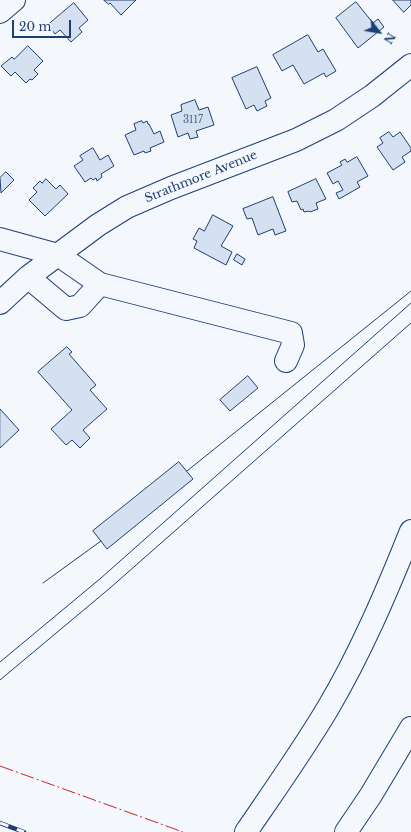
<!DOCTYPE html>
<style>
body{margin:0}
#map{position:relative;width:411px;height:832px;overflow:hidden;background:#f4f7fb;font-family:"Libre Baskerville",serif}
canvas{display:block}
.north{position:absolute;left:359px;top:12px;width:40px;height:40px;-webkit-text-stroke:3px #f4f7fb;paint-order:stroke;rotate:121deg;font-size:11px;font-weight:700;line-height:16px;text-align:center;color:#1d3f73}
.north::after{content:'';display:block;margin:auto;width:14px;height:18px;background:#1d3f73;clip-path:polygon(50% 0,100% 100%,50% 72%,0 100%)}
.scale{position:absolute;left:12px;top:20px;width:59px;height:18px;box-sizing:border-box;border:2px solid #1d3f73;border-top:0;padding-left:5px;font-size:12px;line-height:14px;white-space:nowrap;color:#1d3f73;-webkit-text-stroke:3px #f4f7fb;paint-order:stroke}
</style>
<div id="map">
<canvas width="411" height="832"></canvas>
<div class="north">N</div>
<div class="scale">20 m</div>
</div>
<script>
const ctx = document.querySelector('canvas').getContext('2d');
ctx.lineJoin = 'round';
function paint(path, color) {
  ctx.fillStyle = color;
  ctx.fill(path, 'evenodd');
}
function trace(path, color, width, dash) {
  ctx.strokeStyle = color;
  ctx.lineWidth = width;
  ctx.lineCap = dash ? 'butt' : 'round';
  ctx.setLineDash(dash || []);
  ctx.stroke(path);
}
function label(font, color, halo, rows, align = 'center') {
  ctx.font = font + ' "Libre Baskerville",serif';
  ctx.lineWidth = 3;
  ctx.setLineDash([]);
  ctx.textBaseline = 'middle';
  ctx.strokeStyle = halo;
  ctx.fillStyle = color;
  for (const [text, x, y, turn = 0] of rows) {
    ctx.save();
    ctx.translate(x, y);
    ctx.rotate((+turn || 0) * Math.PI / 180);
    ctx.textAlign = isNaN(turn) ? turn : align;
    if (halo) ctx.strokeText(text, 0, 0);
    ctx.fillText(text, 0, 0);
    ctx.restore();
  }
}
const building = new Path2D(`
 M 104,0 L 136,0 L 121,15 L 110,3 L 109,4 Z
 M 393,0 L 411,0 L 411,5 L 404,12 Z
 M 356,2 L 373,23 L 378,19 L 384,27 L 358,48 L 336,18 Z
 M 74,3 L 88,20 L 79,28 L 82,32 L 71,42 L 60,30 L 55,34 L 48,25 Z
 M 308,35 L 318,52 L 323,49 L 336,71 L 326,77 L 324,73 L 304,84 L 293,65 L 282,71 L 273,55 Z
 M 28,46 L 43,61 L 34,70 L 38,74 L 32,80 L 30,79 L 26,83 L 15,72 L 11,76 L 1,66 L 12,57 L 14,59 Z
 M 257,67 L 271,98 L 265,101 L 267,106 L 257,111 L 254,105 L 246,109 L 232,78 Z
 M 195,100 L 199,110 L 208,107 L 214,125 L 196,131 L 198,137 L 190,139 L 188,133 L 178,137 L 171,115 L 182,111 L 181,105 Z
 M 142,121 L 143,123 L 147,121 L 148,124 L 149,124 L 154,134 L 160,131 L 164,142 L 150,148 L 151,151 L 145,153 L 144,151 L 134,155 L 125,135 L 136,130 L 134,124 Z
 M 389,132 L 393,137 L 400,132 L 411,148 L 411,151 L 402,157 L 405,162 L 393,170 L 377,147 L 383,143 L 380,138 Z
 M 93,148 L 100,160 L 108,155 L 114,166 L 101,174 L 102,177 L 97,181 L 96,178 L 93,180 L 91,178 L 85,182 L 74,166 L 83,160 L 80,156 Z
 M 357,157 L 368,176 L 357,182 L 360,187 L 339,199 L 336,193 L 343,190 L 338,181 L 333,184 L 327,173 L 342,165 L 340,162 L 345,159 L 347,162 Z
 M 6,172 L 14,180 L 1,193 L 0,178 Z
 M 46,179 L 56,189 L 60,185 L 68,194 L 45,216 L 29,200 L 37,192 L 33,188 L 40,181 L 42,183 Z
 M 316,179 L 326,199 L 316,203 L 318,209 L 310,212 L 309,211 L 304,212 L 303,209 L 301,210 L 297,201 L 292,202 L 288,192 Z
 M 273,197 L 286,231 L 275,235 L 273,229 L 258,235 L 252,218 L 247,219 L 243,209 Z
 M 213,215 L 233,226 L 221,246 L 232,252 L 226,265 L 194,248 L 197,241 L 193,239 L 199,228 L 204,231 Z
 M 237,254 L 245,259 L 242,265 L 234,260 Z
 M 67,347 L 72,352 L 69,354 L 96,385 L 90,390 L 107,409 L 83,430 L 90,438 L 80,448 L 72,440 L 66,445 L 51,429 L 72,410 L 38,372 Z
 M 248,376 L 258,388 L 230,411 L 220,400 Z
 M 0,409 L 19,430 L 0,448 Z
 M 179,462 L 193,479 L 107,549 L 93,531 Z`);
paint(building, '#d5e0f0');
trace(building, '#1d3f73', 1);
const minor = new Path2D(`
 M 0,12 L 14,0
 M 0,239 L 58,255 L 100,284 L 291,333 L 293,345 L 286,361
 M 28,277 L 66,309 L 80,306 L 100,284
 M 0,303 L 28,277 L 98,225 L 127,207 L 171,188 L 296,140 L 336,120 L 372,96 L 411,65`);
const highway = new Path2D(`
 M 246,832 C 274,791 303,750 328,708 C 361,652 387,591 411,531
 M 346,832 L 371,795 L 411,728`);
trace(minor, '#1d3f73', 24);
trace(highway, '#1d3f73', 24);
trace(minor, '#f4f7fb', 22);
trace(highway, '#f4f7fb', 22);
trace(new Path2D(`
 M 187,471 L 411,291
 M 43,583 L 101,541
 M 0,662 L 101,578 L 411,303
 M 0,680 L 110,588 L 411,323`), '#1d3f73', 1);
const rail = new Path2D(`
 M 0,823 L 24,832`);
trace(rail, '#1d3f73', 4.5);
trace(rail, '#f4f7fb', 3, [9]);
trace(new Path2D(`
 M 0,766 L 183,832`), '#c62828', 1, [14, 3, 2, 3]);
label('10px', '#4b6792', null, [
 ["3117",193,120]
]);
label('12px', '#1d3f73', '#f4f7fb', [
 ["Strathmore Avenue",201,177,-22]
]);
</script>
